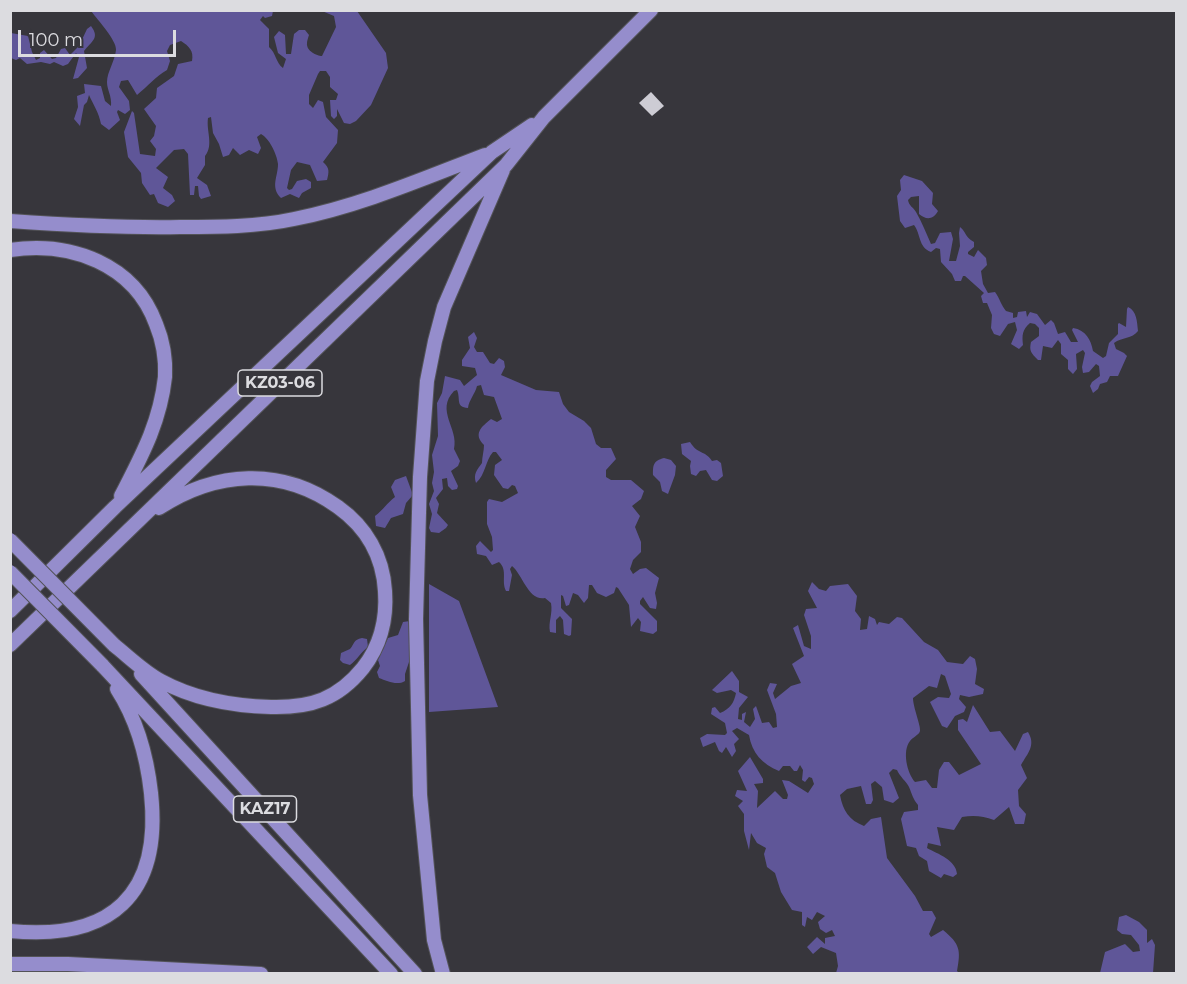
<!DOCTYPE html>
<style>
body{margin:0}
#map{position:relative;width:1187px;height:984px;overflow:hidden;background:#37363c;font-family:Montserrat,sans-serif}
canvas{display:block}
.frame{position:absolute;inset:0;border:12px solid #dcdce0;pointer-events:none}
.scale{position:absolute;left:18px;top:30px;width:158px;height:27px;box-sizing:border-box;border:3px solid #dcdce0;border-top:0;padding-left:8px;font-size:18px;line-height:21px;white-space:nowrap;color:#dcdce0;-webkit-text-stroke:4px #37363c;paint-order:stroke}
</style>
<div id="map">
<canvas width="1187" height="984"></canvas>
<div class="frame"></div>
<div class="scale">100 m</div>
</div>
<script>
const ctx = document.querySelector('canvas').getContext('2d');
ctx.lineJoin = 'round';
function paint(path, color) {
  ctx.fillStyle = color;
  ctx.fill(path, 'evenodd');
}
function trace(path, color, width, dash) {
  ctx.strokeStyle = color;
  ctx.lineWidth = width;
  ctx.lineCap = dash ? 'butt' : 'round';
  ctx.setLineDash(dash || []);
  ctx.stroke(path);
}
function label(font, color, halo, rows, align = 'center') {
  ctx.font = font + ' Montserrat,sans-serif';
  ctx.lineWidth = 6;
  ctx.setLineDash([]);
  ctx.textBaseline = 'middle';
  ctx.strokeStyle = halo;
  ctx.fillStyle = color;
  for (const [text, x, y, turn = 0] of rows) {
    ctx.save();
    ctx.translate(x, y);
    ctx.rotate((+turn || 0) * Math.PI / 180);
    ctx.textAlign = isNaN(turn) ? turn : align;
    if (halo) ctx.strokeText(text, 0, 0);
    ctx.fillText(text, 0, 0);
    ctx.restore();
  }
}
paint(new Path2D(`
 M 91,11 L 273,11 L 272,16 L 265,18 L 263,16 L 260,20 L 269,29 L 269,47 C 276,53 276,63 283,68 L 286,59 L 278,53 L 274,37 L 279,31 L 285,35 L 286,54 L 291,54 L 294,34 L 299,30 L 305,30 L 309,35 C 308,38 307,41 307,43 C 306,51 317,56 322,56 L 336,27 L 334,16 L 322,11 L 357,11 L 386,53 L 388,68 L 371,105 L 356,121 L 350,124 L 344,123 L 337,109 L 337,116 L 334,119 L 331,116 L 330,100 L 336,100 L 338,94 L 330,87 L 330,77 L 326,71 L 320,71 L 318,74 L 309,95 L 309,104 L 313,108 L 318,100 L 323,102 L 326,117 L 338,130 L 337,143 L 323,162 C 330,168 329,172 327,180 L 317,181 L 310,165 L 297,162 L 291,170 L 287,188 L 289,190 L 292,189 L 297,181 L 306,179 L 311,182 L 311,188 L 302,193 L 299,198 L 290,194 L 281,198 C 270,187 278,177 278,164 C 277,154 269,138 261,134 L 257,137 L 261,148 L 258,154 L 249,150 L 240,155 L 233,148 L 229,155 L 223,157 L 219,144 L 213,133 L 211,117 L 208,118 C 206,131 214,145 205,156 L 205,165 L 197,178 L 207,185 L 211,196 L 201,199 L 199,196 L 198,186 L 195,186 L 194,195 L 190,195 L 188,154 L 184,149 L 174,150 L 156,168 L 168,177 L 163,188 L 172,195 L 175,201 L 168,207 L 158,203 L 154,194 L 150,195 L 142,183 L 141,173 L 128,157 L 124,132 L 132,111 L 134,113 L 140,154 L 155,156 L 156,149 L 150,141 L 154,136 L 156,126 L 144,109 L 156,98 L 157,88 L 174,76 L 178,64 L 192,61 C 194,51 189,46 181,41 L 170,45 L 167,51 L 170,61 L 167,70 C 156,76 148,86 137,95 L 128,80 L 121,81 L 119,87 L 129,101 L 130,110 L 125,114 L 118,110 L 117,112 L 120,120 L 109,130 L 101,124 C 99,113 93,104 89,95 L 87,102 L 84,105 L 80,126 L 74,119 L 78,107 L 77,96 L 85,93 L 84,84 L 101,86 L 105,101 L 111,106 C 112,96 107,90 107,82 C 107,72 115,61 116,50 C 117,41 98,20 91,11 Z
 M 91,26 C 100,38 92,41 84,51 L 87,68 L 78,78 L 73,79 L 79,57 L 76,53 L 68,64 L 63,66 L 54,62 L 50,64 L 41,62 L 27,64 L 20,58 L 16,60 L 11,58 L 11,33 L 28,36 L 32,52 L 36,60 L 40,58 L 40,53 L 44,50 L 52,59 L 56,58 L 61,49 L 65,48 L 70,55 L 79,46 L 87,29 Z
 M 904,175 L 922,181 L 933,193 L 932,204 L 938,211 C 933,220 926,220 919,214 L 919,196 L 911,197 L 908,200 C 909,206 913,207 916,212 C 922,222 926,233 931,244 L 935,243 L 940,233 L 951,232 L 953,239 L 949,261 L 956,261 L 960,246 L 959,233 L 960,227 C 967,233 964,236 974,242 L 974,247 L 968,252 L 968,254 L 974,257 L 978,250 L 986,258 L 987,265 L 981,271 L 983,284 L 988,293 L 995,292 C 1000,299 1001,305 1006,311 L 1013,313 L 1013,318 L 1017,317 L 1018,312 L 1026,311 L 1027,317 L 1030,312 L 1037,314 L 1045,325 L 1051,320 L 1054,323 L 1058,334 L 1065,332 L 1071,342 L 1078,342 L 1072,330 L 1073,328 C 1086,330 1091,340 1093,351 L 1103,358 L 1106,356 L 1109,343 L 1118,334 L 1118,324 L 1119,323 L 1126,327 L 1127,309 L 1128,307 C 1137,311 1137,322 1138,331 C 1132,339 1122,337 1114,343 L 1116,349 L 1124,353 L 1127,356 L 1118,376 L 1110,376 L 1107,382 L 1100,384 L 1098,389 L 1093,393 L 1090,386 L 1092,382 L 1100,376 L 1099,366 L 1096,364 L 1089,372 L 1083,373 L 1082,367 L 1085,353 L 1083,350 L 1076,354 L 1077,369 L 1073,374 L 1068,369 L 1068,360 L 1061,354 L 1061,344 L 1058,340 L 1052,348 L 1043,346 L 1041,360 L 1038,360 C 1031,353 1029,351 1031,342 L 1039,336 L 1039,328 L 1035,324 L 1030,323 C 1022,330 1022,335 1023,345 L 1019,349 L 1011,344 L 1017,330 L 1015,322 L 1008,324 L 1000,336 L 994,334 L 991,328 L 992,315 L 987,303 L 983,303 L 981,296 L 984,293 L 965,276 L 963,276 L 961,281 L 955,281 L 952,274 L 941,262 L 940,249 L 936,248 L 931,252 C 918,247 921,234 914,225 L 905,228 L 900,221 L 897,196 L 901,190 L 900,180 Z
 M 474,332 L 477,338 L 474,347 L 477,352 L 483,352 L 490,363 L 494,364 L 499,358 L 504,361 L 505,367 L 501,375 L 536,390 L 559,392 L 563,404 L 569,412 L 584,421 L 591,428 L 596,444 L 601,448 L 611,448 L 616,459 L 606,470 L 606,477 L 611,480 L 631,480 L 644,491 L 641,499 L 632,506 L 640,516 L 635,527 L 641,542 L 641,552 L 633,560 L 630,569 L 633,574 L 640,569 L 646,568 L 659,578 L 655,593 L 657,603 L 656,609 L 650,608 L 643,597 L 640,601 L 640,604 L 657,621 L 657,631 L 653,634 L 640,631 L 641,622 L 638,618 L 631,627 L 629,605 L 618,588 L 616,587 L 614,593 L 606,597 L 597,593 L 592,585 L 589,585 L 588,598 L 584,603 L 578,595 L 573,593 L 569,605 L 566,606 L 563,596 L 561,595 L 561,608 L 572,619 L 571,635 L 569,636 L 564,634 L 563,620 L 560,616 L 556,620 L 556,633 L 550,632 C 548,622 553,614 551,603 L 545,598 C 528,601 523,575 512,566 L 510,569 L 512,575 L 509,591 L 506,591 C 501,581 508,570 499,562 L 492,565 L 486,556 L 477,554 L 476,546 L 480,541 L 491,552 L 493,550 L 492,537 L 487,524 L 487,502 L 489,499 L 502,502 L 518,493 L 515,486 L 512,485 L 508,489 L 503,488 L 494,475 L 495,465 L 502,460 L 496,452 L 493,452 C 485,461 486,474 476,483 C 473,474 477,470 482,463 C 482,457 484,451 484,445 C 473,434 481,427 491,419 L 497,422 L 502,419 L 494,397 L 484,395 L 481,385 L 477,386 C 475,394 469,400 468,408 C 455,407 461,399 457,390 L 454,391 C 435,411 459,428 454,449 L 460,461 L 458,466 L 451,471 L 458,486 L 457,489 L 452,490 L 448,486 L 447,478 L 442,479 L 443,489 L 436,498 L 439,504 L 437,513 L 448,525 L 446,528 L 439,533 L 431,532 L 429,528 L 432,514 L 429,504 L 434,491 L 432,483 L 434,472 L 432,455 L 438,436 L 437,403 L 442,393 L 445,376 L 460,380 L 464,386 L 477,375 L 475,368 L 462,366 L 462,360 L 470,348 L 468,337 Z
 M 690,442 C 698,455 705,450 712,461 L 717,460 L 721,463 L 723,476 L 717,481 L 712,480 L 706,470 L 700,471 L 696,476 L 691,474 L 690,466 L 691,461 L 682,454 L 681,444 Z
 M 664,458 L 671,460 L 676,466 L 675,475 L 668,494 L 662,491 L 660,482 L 653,475 C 653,465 653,461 664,458 Z
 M 406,476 L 413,495 L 406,503 L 403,514 L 391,518 L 385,528 L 376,526 L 375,516 C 383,510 387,503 395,497 L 391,487 L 395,480 Z
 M 812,582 L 819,589 L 826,591 L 830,586 L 848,584 L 857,596 L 855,611 L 861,619 L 860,630 L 867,629 L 869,616 L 875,619 L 877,625 L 879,622 L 889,624 L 897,617 L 902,618 L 924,642 L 938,650 L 947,662 L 963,664 L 970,656 L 975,659 L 977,669 L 975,684 L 984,689 L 983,694 L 969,697 L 960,695 L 959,699 L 966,707 L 964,712 L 955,716 L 947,728 L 942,726 L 930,702 L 938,697 L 949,698 L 951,694 L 945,676 L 941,674 L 937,688 L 929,686 L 913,698 C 913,707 921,726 920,731 C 919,735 913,737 910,741 C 902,751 907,773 915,782 L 926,780 L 932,788 L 937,788 L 939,770 L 944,762 L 949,762 L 959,775 L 981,764 L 958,730 L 958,720 L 963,719 L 967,722 L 973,705 L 990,732 L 1000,731 L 1015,751 L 1023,734 L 1028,732 C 1036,745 1028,753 1021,765 L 1027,778 L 1018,790 L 1019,806 L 1026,814 L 1024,824 L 1015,824 L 1009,807 L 994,820 C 983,816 974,815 962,817 L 954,830 L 937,827 L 941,846 L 928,843 L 927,848 C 938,854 956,860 957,874 L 953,877 L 944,874 L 941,878 L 929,871 L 927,861 L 919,856 L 916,848 L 907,846 L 901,819 L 904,812 L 918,810 L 918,805 C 913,799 912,794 909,787 C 906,781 900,777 897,770 L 893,769 L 889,773 L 899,798 L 893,803 L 884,800 L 882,787 L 875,781 L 871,784 L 873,800 L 871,804 L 866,804 L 861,786 L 847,789 L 840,795 C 843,811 849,820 864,826 L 871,819 L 881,817 L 887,858 L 915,896 L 923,911 L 932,911 L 936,918 L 929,934 L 931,937 L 943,930 C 960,944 961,950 957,971 L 959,973 L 836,973 L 838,966 L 836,953 L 821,947 L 813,954 L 807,947 L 817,937 L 825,944 L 825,938 L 835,936 L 832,930 L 826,933 L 820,929 L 818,922 L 825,916 L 817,912 L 812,920 L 807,917 L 805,927 L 802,925 L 802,912 L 792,910 L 781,892 L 775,873 L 767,867 L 764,854 L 766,848 L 757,843 L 751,833 L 749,850 L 744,831 L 744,814 L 738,806 L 743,801 L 735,796 L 737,790 L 747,791 L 738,771 L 750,757 L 763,779 L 763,783 L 754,784 L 758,791 L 757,808 L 775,791 L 783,799 L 787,799 L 788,795 L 782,780 L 789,781 L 808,793 L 814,784 L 812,778 L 809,777 L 805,782 L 802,780 L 803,770 L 800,765 L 797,771 L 794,771 L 790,766 L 783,766 L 779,771 C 762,764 752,753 749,735 L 737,728 L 732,731 L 739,739 L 734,744 L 736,751 L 732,757 L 726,747 L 722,753 L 719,751 L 715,742 L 703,747 L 700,738 L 707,734 L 725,735 L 727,733 L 725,723 L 711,714 L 712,708 L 715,707 L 720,713 C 730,709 734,703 736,693 L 731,690 L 717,693 L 712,690 L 732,671 L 739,681 L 739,692 L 748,697 L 739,708 L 738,719 L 742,720 L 742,714 L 746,712 L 744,722 L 750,727 L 755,719 L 753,709 L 756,706 L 762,723 L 769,722 L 773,728 L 777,727 L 776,714 L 767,690 L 770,683 L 777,684 L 773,693 L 775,699 L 791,686 L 801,683 L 792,664 L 804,656 L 793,628 L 798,625 L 804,646 L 811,649 L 811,636 L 804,615 L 806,609 L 817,608 L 808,591 Z
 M 429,584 L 459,601 L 498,707 L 429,712 Z
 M 410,621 L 412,653 L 405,674 L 405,681 C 397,686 387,681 379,678 L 377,672 L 380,666 L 378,660 L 388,638 L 398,635 L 403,622 Z
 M 362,638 L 367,639 L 368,647 C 361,652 357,660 350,665 L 343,663 L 340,660 L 341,653 L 350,649 C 355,643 353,640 362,638 Z
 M 1126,915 L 1139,922 L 1147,930 L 1147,943 L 1152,939 L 1155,945 L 1153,973 L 1100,973 L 1105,952 L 1125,944 L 1133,952 L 1140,951 L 1139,945 L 1131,935 L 1122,934 L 1117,930 L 1119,917 Z`), '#5f5698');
paint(new Path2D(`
 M 651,92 L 664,106 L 652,116 L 639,103 Z`), '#cdccd4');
const primary = new Path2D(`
 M 10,221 C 67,225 123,228 180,227 C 218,227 257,227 294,219 C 360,206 422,179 485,155
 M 10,250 C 71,241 134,264 156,324 C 163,341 166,359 165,377 C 160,423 141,457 121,496
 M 10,611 L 115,507 L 492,152 L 532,125
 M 10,645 L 506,165 L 544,117 L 651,10
 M 114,645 C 129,657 144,672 161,681 C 194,699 234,706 271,707 C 311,708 338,699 363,668 C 381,645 387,619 385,591 C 383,556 366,527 338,507 C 281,466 216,471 159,508
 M 102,665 L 391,974
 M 141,674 L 415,974
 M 10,931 C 111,941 162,895 151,793 C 147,757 137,720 117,689
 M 10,964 L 68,964 L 261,974
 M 443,974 L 434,940 L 420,795 L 416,619 L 420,477 L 427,381 L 435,341 L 444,307 L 503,170`);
trace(primary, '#535358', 16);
trace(primary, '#958dcc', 14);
const primaryBridge = new Path2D(`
 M 10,540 L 114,645
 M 10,572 L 102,665`);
trace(primaryBridge, '#535358', 16, []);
trace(primaryBridge, '#958dcc', 14);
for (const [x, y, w] of [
 [280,383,84],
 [265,809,63]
]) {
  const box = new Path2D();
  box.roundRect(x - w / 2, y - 13, w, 26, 4.5);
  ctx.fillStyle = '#37363c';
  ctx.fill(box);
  trace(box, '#dcdce0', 1.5);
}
label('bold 16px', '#dcdce0', null, [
 ["KZ03-06",280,383],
 ["KAZ17",265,809]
]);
</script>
